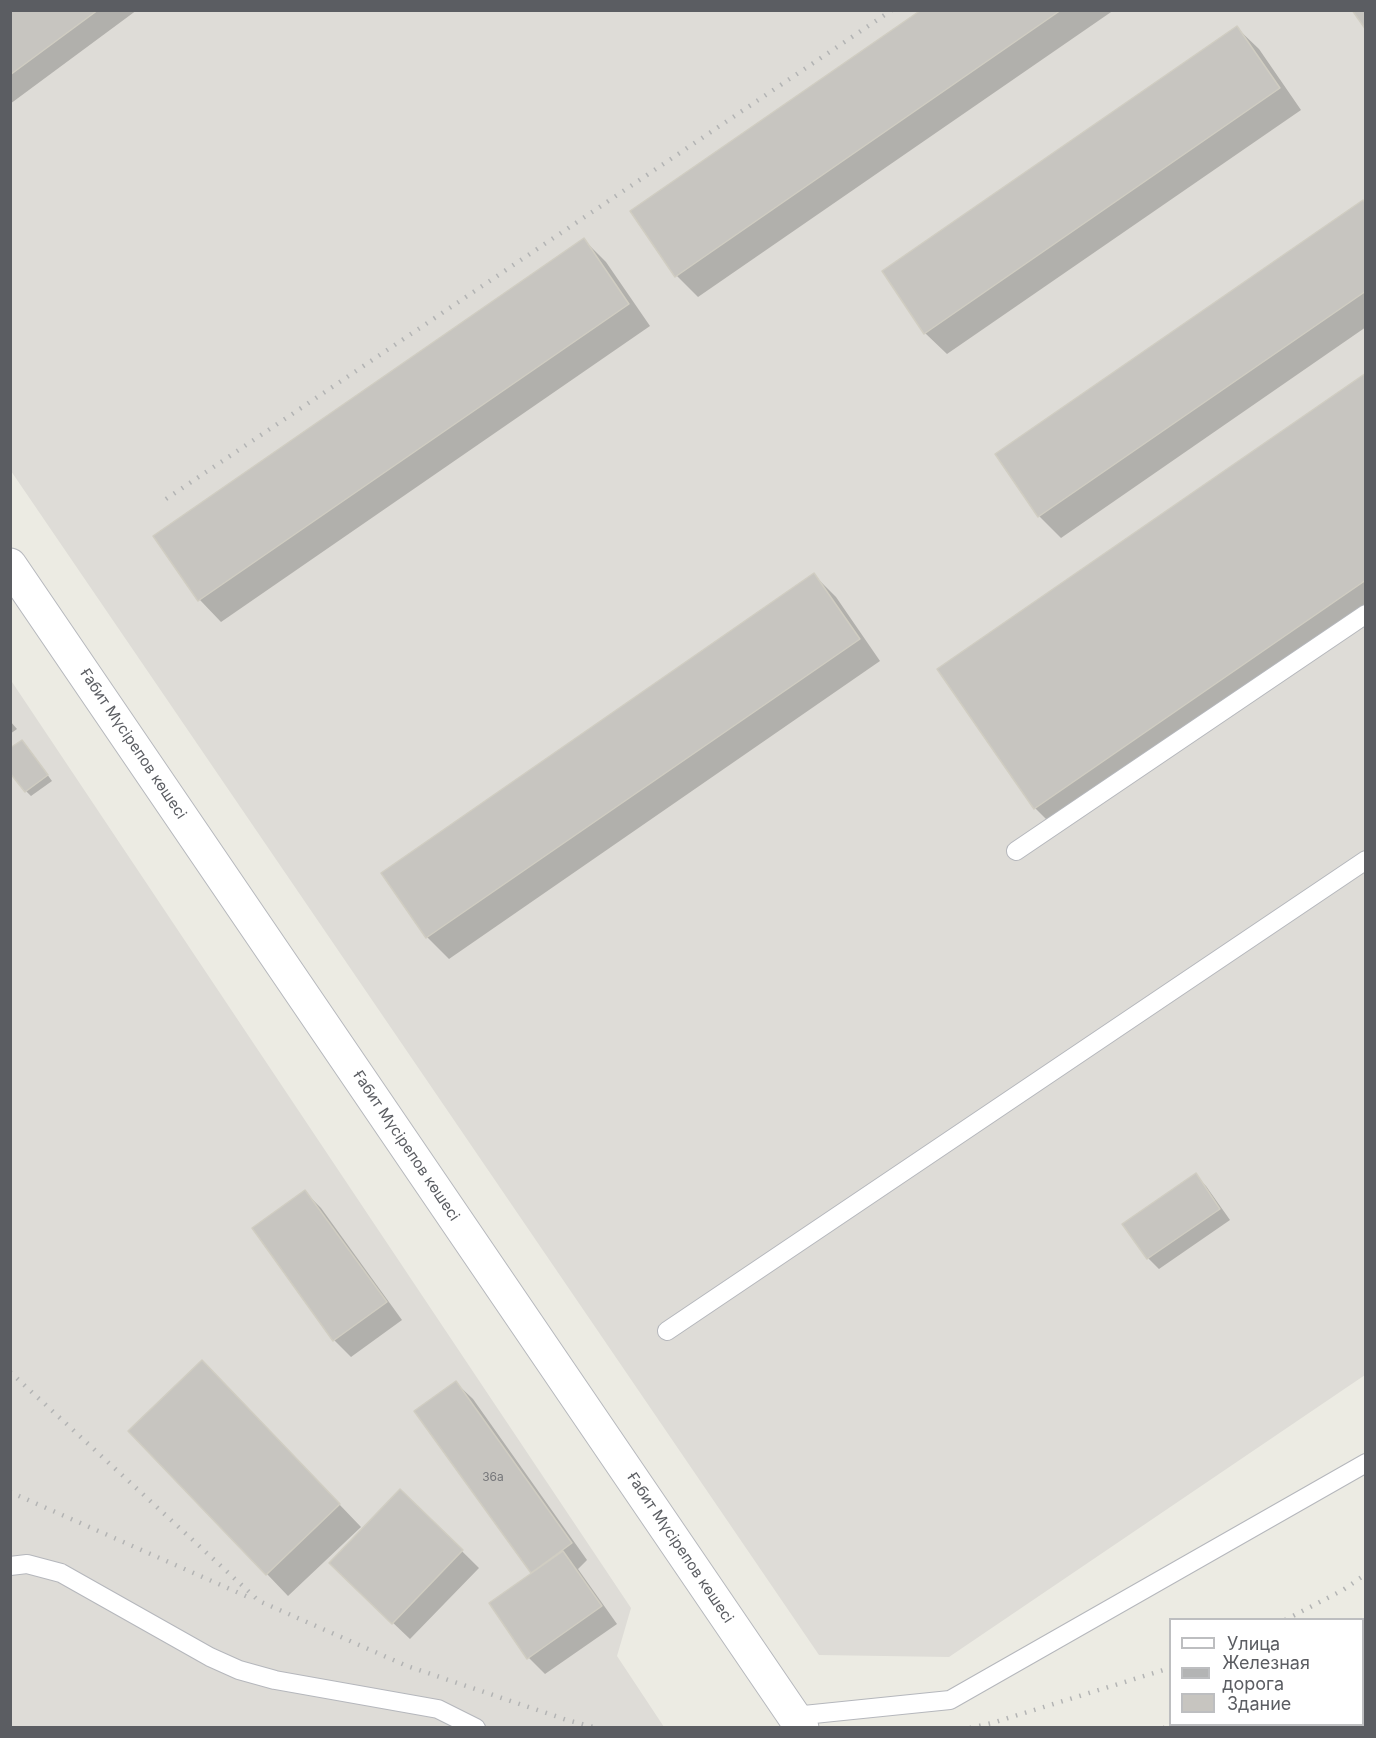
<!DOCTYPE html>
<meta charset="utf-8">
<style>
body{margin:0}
#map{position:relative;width:1376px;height:1738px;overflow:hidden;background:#ecebe3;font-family:Inter,sans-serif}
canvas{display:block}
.frame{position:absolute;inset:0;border:12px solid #5b5d62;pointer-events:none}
.legend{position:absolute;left:1169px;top:1618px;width:195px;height:108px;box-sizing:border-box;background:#fff;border:2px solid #bdbec0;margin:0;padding:8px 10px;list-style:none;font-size:18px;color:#5b5d62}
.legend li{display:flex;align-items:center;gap:12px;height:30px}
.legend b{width:30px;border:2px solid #bdbec0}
</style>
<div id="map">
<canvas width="1376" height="1738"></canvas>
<div class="frame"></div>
<ul class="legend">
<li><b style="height:8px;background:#fff"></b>Улица</li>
<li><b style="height:8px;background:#b3b4b4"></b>Железная дорога</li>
<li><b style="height:16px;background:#c7c5c0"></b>Здание</li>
</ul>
</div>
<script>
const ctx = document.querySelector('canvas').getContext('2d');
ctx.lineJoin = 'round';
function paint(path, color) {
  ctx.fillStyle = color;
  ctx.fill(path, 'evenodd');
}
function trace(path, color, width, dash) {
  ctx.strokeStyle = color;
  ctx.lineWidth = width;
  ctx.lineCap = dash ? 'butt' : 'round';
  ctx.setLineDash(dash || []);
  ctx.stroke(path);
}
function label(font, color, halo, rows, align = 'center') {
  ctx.font = font + ' Inter,sans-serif';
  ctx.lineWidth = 4.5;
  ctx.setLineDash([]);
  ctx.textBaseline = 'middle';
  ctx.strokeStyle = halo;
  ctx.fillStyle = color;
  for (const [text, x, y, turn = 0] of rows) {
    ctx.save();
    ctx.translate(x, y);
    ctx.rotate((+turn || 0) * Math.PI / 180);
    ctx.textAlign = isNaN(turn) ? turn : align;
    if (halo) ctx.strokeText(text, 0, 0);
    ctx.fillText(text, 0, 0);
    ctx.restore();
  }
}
paint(new Path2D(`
 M 10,11 L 1365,11 L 1365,1375 L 949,1657 L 819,1655 L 11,471 Z
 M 10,679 L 631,1608 L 617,1656 L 664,1727 L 11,1727 Z`), '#dedcd7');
paint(new Path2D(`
 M 10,10 L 137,10 L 10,104 Z
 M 923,10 L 1114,10 L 698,297 L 677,276 Z
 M 1237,28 L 1259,49 L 1301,110 L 947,354 L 925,333 Z
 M 1366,204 L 1366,327 L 1061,538 L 1039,516 Z
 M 584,240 L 606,262 L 650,326 L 221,622 L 200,600 L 155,536 Z
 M 1366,375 L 1366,617 L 1057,830 L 1035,808 L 939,669 Z
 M 814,575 L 836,597 L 880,661 L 449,959 L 427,937 Z
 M 10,721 L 17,729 L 10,734 Z
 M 27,747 L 52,781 L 31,796 L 26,791 Z
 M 1195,1175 L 1206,1186 L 1230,1220 L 1159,1269 L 1148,1258 L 1124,1224 Z
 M 305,1192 L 321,1208 L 402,1320 L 351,1357 L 334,1340 L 254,1229 Z
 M 456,1383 L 473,1399 L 587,1560 L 578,1569 L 617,1624 L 545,1674 L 529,1658 L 533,1574 L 416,1411 Z
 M 224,1384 L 361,1527 L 288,1596 L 267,1574 Z
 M 401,1491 L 479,1568 L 410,1639 L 348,1580 Z`), '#0003');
const building = new Path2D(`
 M 10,10 L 98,10 L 10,75 Z
 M 921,10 L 1061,10 L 675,277 L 630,211 Z
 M 1352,10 L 1366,10 L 1366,30 Z
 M 1237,26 L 1280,88 L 924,334 L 882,271 Z
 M 1363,200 L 1366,203 L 1366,291 L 1038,517 L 995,454 Z
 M 584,238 L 629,304 L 198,601 L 153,536 Z
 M 1366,373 L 1366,580 L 1034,809 L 937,669 Z
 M 814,573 L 860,639 L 426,938 L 381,873 Z
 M 22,740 L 48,775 L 25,792 L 10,773 L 10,748 Z
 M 1196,1173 L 1220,1209 L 1147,1259 L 1122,1224 Z
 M 305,1190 L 387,1302 L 333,1341 L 252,1228 Z
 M 202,1360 L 340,1504 L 266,1575 L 128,1431 Z
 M 456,1381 L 572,1543 L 531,1573 L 414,1411 Z
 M 400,1489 L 463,1550 L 392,1624 L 329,1563 Z
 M 563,1551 L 602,1606 L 527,1659 L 489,1603 Z`);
paint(building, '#c7c5c0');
trace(building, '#d0cdc2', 1.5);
const service = new Path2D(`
 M 1016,851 L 1366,614
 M 667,1331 L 1366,860
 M 10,1566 L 27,1564 L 61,1573 L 210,1657 L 239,1670 L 275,1680 L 438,1709 L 476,1728
 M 794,1716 L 950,1700 L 1366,1463`);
const secondary = new Path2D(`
 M 10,565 L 802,1728`);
trace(service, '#b5b7bc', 20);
trace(secondary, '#b6b8bd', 35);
trace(service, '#fff', 18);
trace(secondary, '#fff', 33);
trace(new Path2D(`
 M 166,499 L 892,10
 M 10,1372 L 259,1601 L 407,1666 L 567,1720 L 597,1728
 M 10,1492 L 248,1597
 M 1285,1620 L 1343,1590 L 1366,1574
 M 1362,1665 L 1366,1663
 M 970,1728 L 992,1723 L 1170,1668
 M 1164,1728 L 1170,1723
 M 1277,1728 L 1281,1724`), '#b3b4b4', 4.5, [1.5, 8]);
label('12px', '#76777a', null, [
 ["36а",493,1477]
]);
label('15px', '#5b5d62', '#fff', [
 ["Ғабит Мүсірепов көшесі",133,744,56],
 ["Ғабит Мүсірепов көшесі",406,1146,56],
 ["Ғабит Мүсірепов көшесі",680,1548,56]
]);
</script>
